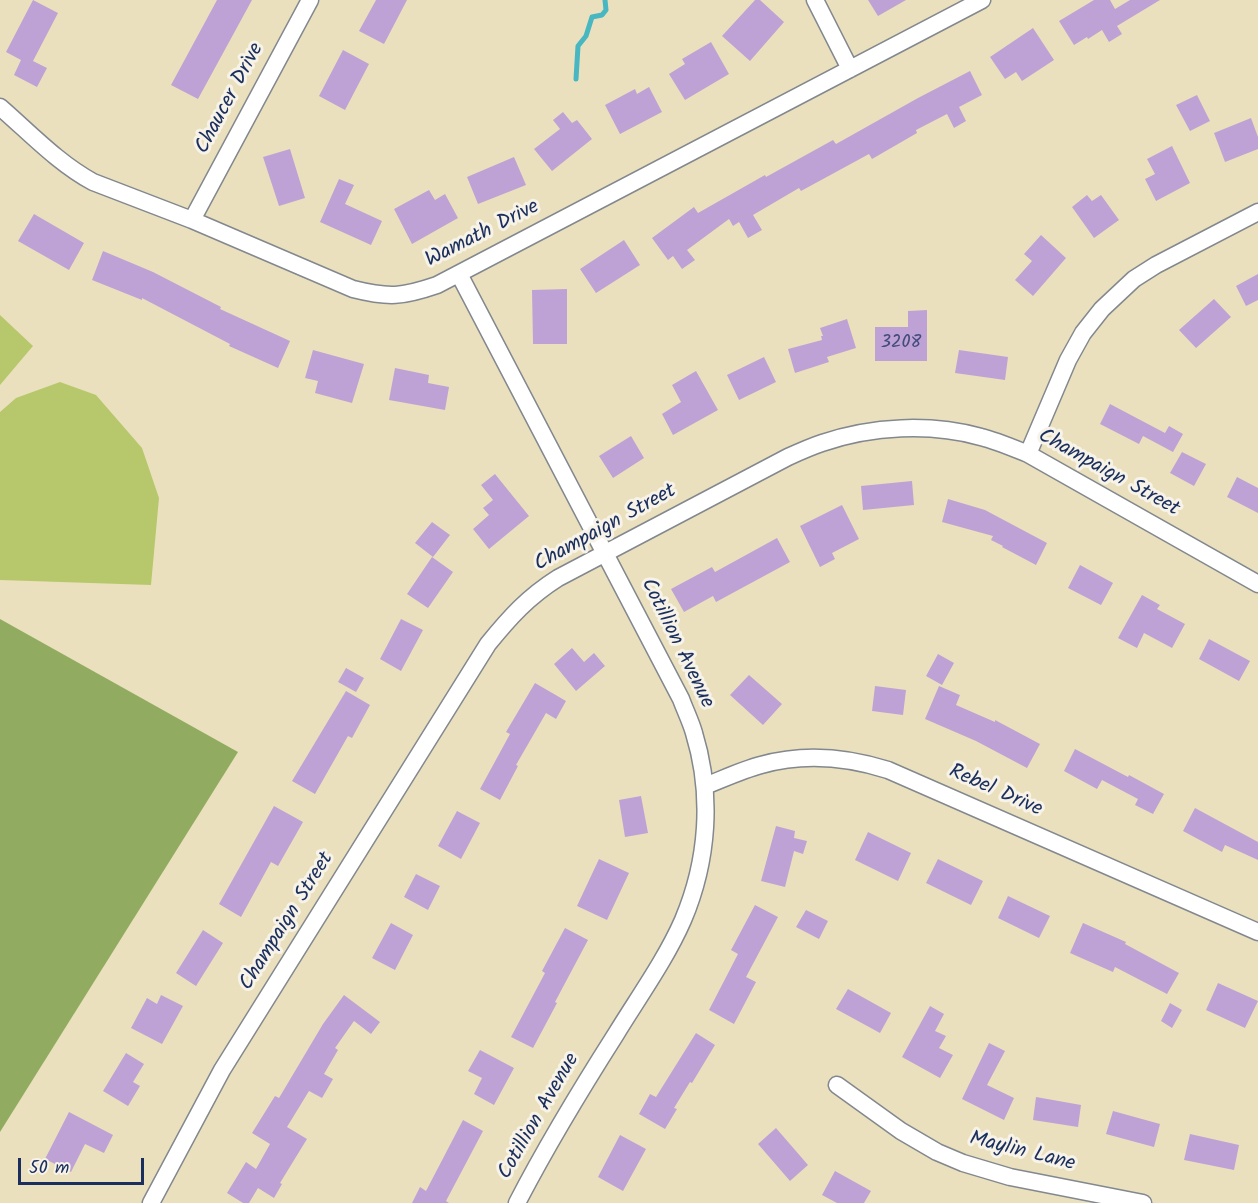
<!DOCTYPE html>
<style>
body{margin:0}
#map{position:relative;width:1258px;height:1203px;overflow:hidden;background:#eae0bd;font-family:Kalam,sans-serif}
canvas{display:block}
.scale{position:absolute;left:18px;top:1158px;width:126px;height:27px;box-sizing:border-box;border:3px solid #1b2f5e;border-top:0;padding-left:8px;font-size:18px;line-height:21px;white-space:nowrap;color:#1b2f5e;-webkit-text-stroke:4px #f7f3e8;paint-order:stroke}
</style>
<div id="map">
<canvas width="1258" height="1203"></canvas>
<div class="scale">50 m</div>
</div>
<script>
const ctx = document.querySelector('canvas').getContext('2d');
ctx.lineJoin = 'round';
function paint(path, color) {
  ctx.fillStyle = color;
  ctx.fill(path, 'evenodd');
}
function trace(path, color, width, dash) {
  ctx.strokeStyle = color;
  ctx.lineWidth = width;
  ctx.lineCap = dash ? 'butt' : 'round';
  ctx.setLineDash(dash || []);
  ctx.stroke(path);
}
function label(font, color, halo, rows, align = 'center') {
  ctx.font = font + ' Kalam,sans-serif';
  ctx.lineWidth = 6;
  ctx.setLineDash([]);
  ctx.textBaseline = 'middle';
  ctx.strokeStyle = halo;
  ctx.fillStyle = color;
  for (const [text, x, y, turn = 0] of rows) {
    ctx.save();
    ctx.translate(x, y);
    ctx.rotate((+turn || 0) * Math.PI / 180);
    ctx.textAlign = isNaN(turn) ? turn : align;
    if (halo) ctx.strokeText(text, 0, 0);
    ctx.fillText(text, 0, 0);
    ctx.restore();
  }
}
paint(new Path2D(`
 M 0,315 L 33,346 L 0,385 Z
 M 60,382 L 96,395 L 142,448 L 159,498 L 151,585 L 0,580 L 0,412 L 16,398 Z`), '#b7c86c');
paint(new Path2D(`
 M 0,619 L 238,752 L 0,1132 Z`), '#91ac60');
trace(new Path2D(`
 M 576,79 L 578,46 L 586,36 L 592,17 L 602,15 L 606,10 L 605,0`), '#48b7c1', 5);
paint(new Path2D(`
 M 33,0 L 58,13 L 33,61 L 47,68 L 37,87 L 14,75 L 21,60 L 6,52 Z
 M 217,0 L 252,0 L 198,99 L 171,85 Z
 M 376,0 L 407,0 L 384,44 L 359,31 Z
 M 755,0 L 760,0 L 784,22 L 750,61 L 722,36 Z
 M 868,0 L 906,0 L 878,16 Z
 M 1094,0 L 1110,0 L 1115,9 L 1130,0 L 1160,0 L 1117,26 L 1122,34 L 1109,42 L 1102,30 L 1088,39 L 1087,37 L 1074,45 L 1059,21 Z
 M 1033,28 L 1054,60 L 1022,81 L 1016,72 L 1005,79 L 990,57 Z
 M 711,42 L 729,74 L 685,100 L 669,74 L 685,64 L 682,59 Z
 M 343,50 L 369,64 L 345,110 L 319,96 Z
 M 970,71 L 982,95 L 959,107 L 966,121 L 954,128 L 947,114 L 916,130 L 917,133 L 872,159 L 869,154 L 801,191 L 799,188 L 753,215 L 762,230 L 748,238 L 739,222 L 733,226 L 729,219 L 687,250 L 695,260 L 682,269 L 673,256 L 668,260 L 652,238 L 694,207 L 698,213 L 765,175 L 766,177 L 833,140 L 836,144 L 918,98 Z
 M 649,87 L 662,112 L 620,134 L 605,105 L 635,89 L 637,94 Z
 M 1197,95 L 1210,121 L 1190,131 L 1176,105 Z
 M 563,112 L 572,123 L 577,120 L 592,139 L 552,171 L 534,149 L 560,129 L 553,120 Z
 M 1251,118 L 1258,137 L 1258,149 L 1225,162 L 1214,133 Z
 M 1172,146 L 1190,183 L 1156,201 L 1145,179 L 1155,174 L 1147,159 Z
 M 290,149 L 305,198 L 279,206 L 263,157 Z
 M 514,157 L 526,185 L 478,204 L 467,177 Z
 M 339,179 L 354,185 L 345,204 L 382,221 L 371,245 L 320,222 Z
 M 429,190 L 435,200 L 445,194 L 458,218 L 412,244 L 394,209 Z
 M 1087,195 L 1092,201 L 1101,195 L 1119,220 L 1094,238 L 1072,207 Z
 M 34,214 L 84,243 L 69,270 L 18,241 Z
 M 1041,235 L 1066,258 L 1033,296 L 1015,280 L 1032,261 L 1024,254 Z
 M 624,240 L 640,265 L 596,293 L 580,269 Z
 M 103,251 L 153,272 L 221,307 L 220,309 L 290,341 L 278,368 L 229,346 L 230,344 L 142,298 L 142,300 L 92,280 Z
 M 1258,274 L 1258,300 L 1246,306 L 1236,286 Z
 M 567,289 L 567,344 L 533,344 L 532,290 Z
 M 1214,299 L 1231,317 L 1196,348 L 1179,330 Z
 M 927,310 L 927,361 L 875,361 L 875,327 L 908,327 L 908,311 Z
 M 847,319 L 856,348 L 827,357 L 829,362 L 795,373 L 788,349 L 822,340 L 821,336 L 823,336 L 820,328 Z
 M 313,350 L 364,364 L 352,403 L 315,393 L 318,381 L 305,378 Z
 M 959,350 L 1008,357 L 1005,380 L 955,373 Z
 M 764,357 L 776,382 L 739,400 L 727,375 Z
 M 395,368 L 429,375 L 428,383 L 449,387 L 445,410 L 389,400 Z
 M 696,371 L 718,410 L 673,435 L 662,414 L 681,402 L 672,385 Z
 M 1110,404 L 1165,433 L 1169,426 L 1183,434 L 1173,452 L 1143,436 L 1139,444 L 1100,424 Z
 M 631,436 L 644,458 L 613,478 L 599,456 Z
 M 1182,452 L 1206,464 L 1194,486 L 1170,473 Z
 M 495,474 L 529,516 L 489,549 L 473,529 L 489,515 L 483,508 L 493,500 L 481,485 Z
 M 1237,477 L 1258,488 L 1258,513 L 1227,497 Z
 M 912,481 L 914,505 L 863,510 L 861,486 Z
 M 948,499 L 985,510 L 1047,543 L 1036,565 L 1002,547 L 1003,546 L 991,540 L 993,536 L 942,522 Z
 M 842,505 L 859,539 L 832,553 L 835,559 L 820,567 L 800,526 Z
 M 432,522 L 450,535 L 433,557 L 415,543 Z
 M 777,538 L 790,562 L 716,602 L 713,596 L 684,612 L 671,589 L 712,567 L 715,572 Z
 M 432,557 L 453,572 L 428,608 L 407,594 Z
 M 1080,565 L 1113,583 L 1101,605 L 1068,588 Z
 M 1142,595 L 1160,605 L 1157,609 L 1185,624 L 1172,648 L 1144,633 L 1137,648 L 1118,638 Z
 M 401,619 L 423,630 L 401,671 L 380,659 Z
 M 1209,639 L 1250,661 L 1239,681 L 1199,659 Z
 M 572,648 L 584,662 L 594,653 L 605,666 L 576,691 L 554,664 Z
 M 938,654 L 954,663 L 942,685 L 926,676 Z
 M 346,668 L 364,678 L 356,692 L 338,682 Z
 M 749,675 L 782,704 L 763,725 L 730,695 Z
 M 535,683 L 566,701 L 556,719 L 546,713 L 516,765 L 518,766 L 500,800 L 480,789 L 510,734 L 506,732 Z
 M 875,686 L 906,690 L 903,715 L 872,711 Z
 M 939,686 L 960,695 L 956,705 L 995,722 L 995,720 L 1040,744 L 1027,768 L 976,741 L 925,719 Z
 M 346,691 L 370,705 L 352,738 L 348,736 L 315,794 L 292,781 Z
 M 1075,749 L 1128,777 L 1129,775 L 1164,794 L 1153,814 L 1135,805 L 1138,799 L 1102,780 L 1097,789 L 1064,771 Z
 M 641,796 L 648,833 L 625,837 L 619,800 Z
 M 274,806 L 303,822 L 278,866 L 271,862 L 241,917 L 219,904 Z
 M 1195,808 L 1258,842 L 1258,860 L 1225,845 L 1222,852 L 1183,831 Z
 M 457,811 L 480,823 L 461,859 L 438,846 Z
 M 776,826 L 795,831 L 794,838 L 807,841 L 803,854 L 794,851 L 785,887 L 761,881 Z
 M 868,832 L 911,853 L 898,881 L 855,860 Z
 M 599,859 L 629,873 L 607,920 L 577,906 Z
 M 938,859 L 983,881 L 971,905 L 926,883 Z
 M 416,874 L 440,886 L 428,910 L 404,897 Z
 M 1008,896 L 1050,916 L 1039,938 L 998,918 Z
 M 755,905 L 778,917 L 746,977 L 756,982 L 734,1024 L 709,1010 L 738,954 L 731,950 Z
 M 806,910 L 828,921 L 819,939 L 796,927 Z
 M 391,923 L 413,935 L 395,970 L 372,958 Z
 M 1083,923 L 1126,942 L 1125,944 L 1179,973 L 1167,994 L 1115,967 L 1113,972 L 1070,953 Z
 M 565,928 L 588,940 L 555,1002 L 557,1003 L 533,1048 L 511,1037 L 545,973 L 542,971 Z
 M 203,930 L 223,943 L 196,986 L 176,973 Z
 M 1218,983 L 1258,1001 L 1245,1028 L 1206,1010 Z
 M 848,989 L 891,1013 L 880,1033 L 836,1009 Z
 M 161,995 L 183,1006 L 162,1044 L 131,1028 L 147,998 L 157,1004 Z
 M 344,995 L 380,1022 L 371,1034 L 354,1021 L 335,1048 L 338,1050 L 324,1074 L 333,1079 L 322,1098 L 309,1091 L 287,1127 L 307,1139 L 280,1183 L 282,1184 L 274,1198 L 258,1188 L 249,1203 L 243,1203 L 227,1193 L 246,1162 L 256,1169 L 270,1144 L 252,1133 L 275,1096 L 279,1098 L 323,1024 Z
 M 1170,1003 L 1182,1010 L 1172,1028 L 1161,1021 Z
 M 930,1006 L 944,1014 L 935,1031 L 946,1036 L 939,1048 L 953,1055 L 940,1078 L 902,1057 Z
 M 696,1033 L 715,1045 L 692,1083 L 690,1082 L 674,1108 L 677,1109 L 665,1129 L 639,1114 L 650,1094 L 656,1097 Z
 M 989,1043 L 1005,1051 L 987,1085 L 1014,1098 L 1004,1120 L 962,1099 Z
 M 480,1050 L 514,1068 L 494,1105 L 474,1094 L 482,1078 L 468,1071 Z
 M 126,1053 L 144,1064 L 133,1082 L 140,1086 L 128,1106 L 103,1091 Z
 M 1036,1097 L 1081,1105 L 1078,1127 L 1033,1120 Z
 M 1113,1111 L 1160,1124 L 1154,1147 L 1106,1134 Z
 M 69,1112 L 113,1135 L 104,1153 L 85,1144 L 71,1172 L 45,1159 Z
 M 463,1120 L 483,1131 L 446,1201 L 449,1203 L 412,1203 L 420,1187 L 426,1191 Z
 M 776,1128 L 808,1165 L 790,1181 L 758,1144 Z
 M 1190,1134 L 1239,1145 L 1234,1170 L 1184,1160 Z
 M 620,1135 L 646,1149 L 623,1191 L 598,1177 Z
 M 835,1171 L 871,1191 L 864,1203 L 837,1203 L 822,1195 Z`), '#bea2d5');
const street = new Path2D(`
 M 815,0 L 850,69
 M 0,107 C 30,133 58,163 93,182 L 192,220 L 353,289 C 389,298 402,297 437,285 L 982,0
 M 192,220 L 310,0
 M 459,274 L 681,699 C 685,710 691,722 694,733 C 713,795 708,861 683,920 C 666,959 638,998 616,1034 C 581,1089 547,1145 517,1203
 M 1028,454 L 1068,360 L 1083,333 L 1102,309 L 1134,279 L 1156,265 L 1258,212
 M 705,786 C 723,779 742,770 761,765 C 803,753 847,757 888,770 L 1258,932
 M 837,1085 L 901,1131 L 937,1152 L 963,1163 L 1010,1177 L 1143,1203
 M 151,1203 L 222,1070 L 488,644 C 510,617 528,597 558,578 L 788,457 C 799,452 810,447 822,443 C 872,426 930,423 981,437 C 997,441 1013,448 1028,454 L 1258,584`);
trace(street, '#82888e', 19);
trace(street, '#fff', 16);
label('18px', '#444c7c', null, [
 ["3208",901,344]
]);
label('21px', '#1b2f5e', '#f7f3e8', [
 ["Chaucer Drive",231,99,-62],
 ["Wamath Drive",483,235,-27],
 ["Champaign Street",1108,474,29],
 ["Champaign Street",606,529,-29],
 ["Cotillion Avenue",676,644,64],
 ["Rebel Drive",995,792,24],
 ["Champaign Street",288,922,-58],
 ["Cotillion Avenue",540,1117,-60],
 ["Maylin Lane",1022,1153,14]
]);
</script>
